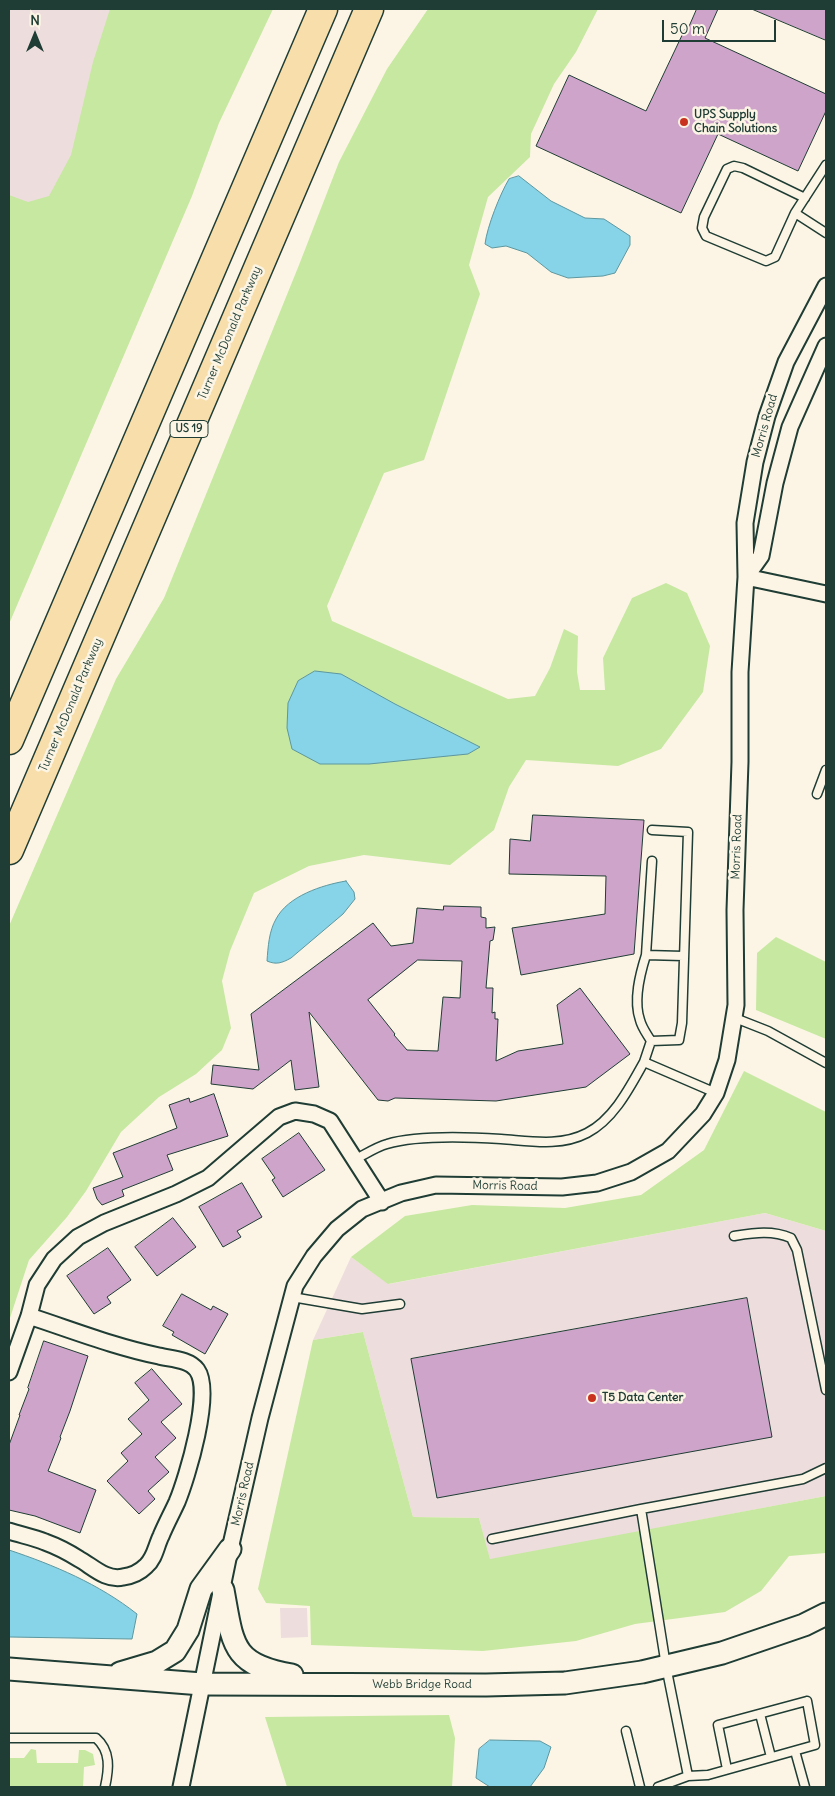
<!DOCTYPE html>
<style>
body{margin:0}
#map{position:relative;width:835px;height:1796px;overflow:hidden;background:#fcf5e5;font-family:Delius,sans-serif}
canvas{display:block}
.frame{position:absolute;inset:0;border:10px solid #1f3d34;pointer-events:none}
.north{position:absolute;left:10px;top:10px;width:50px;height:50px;-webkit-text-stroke:4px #fcf5e5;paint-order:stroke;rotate:0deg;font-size:14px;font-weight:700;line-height:20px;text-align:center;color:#1f3d34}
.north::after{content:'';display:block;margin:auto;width:18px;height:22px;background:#1f3d34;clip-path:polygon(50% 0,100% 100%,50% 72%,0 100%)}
.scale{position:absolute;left:662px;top:20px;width:114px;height:22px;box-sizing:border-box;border:2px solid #1f3d34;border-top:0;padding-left:6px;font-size:15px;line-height:18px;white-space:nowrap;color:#1f3d34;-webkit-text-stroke:4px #fcf5e5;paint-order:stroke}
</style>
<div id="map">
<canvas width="835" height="1796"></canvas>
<div class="frame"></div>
<div class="north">N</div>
<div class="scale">50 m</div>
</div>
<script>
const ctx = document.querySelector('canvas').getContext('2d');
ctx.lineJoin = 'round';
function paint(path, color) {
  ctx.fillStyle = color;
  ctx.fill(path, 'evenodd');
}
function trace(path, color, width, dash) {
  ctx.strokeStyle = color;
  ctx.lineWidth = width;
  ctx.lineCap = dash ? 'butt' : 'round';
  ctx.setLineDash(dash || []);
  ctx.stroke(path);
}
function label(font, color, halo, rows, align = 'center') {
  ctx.font = font + ' Delius,sans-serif';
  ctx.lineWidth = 5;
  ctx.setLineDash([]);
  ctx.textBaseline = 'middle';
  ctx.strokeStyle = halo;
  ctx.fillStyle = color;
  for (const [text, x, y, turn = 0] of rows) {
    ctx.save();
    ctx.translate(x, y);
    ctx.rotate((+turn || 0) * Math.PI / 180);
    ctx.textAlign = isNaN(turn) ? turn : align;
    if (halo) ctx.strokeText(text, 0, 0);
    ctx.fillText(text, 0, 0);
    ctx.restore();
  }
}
paint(new Path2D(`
 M 9,9 L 251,9 L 9,259 Z
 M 765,1213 L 826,1231 L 826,1496 L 490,1560 L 479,1518 L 413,1517 L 363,1332 L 313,1340 L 351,1257 L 389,1284 Z
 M 280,1608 L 307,1608 L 308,1637 L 281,1638 Z`), '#edd');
paint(new Path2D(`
 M 110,9 L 273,9 L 219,123 L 192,196 L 9,624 L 9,195 L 28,202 L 49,196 L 71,155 L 93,62 Z
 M 428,9 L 598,9 L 576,52 L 554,84 L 531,134 L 530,157 L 488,197 L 469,265 L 480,294 L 424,460 L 384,473 L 327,606 L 332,621 L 508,699 L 535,696 L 550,668 L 564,629 L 578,636 L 577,672 L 580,690 L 605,690 L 603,658 L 632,598 L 666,583 L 687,593 L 710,646 L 703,692 L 661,749 L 618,766 L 526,760 L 509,787 L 494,830 L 450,865 L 364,855 L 309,866 L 254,893 L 230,951 L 222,981 L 231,1028 L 222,1050 L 196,1074 L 159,1097 L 121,1132 L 86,1191 L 67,1217 L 29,1260 L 9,1321 L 9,926 L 116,679 L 164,598 L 299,265 L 339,162 L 387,69 Z
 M 776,937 L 826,962 L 826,1039 L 756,1010 L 757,953 Z
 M 744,1071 L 826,1112 L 826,1231 L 765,1213 L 388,1284 L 351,1257 L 405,1216 L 472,1205 L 565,1208 L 641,1195 L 704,1150 Z
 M 363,1332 L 413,1517 L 479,1518 L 490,1559 L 826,1496 L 826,1553 L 789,1556 L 761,1591 L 725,1612 L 635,1624 L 576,1641 L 483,1651 L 311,1645 L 310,1606 L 266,1603 L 258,1589 L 313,1340 Z
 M 449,1715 L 455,1738 L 452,1787 L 287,1787 L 265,1717 Z
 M 31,1749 L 36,1750 L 37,1763 L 78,1763 L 79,1750 L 85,1750 L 93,1754 L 95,1765 L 84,1767 L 83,1787 L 9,1787 L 9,1758 L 24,1758 Z`), '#c7e8a1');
const water = new Path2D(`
 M 519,176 L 551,201 L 585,218 L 604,219 L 630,236 L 630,245 L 615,273 L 603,276 L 568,278 L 551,272 L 527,253 L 506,246 L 492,248 L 485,244 C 487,227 500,194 509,179 Z
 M 315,671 L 341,674 L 395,704 L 480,747 L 468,754 L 369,764 L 320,764 L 292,749 L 287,728 L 288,703 L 298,681 Z
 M 346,881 L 354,892 L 355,899 L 343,914 L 291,958 C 282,963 276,965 267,961 C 268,947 269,931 276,919 C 288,896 322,885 346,881 Z
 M 9,1550 C 54,1565 99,1584 137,1614 L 132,1639 L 9,1637 Z
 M 490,1740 L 540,1741 L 551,1747 L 544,1768 L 530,1787 L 490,1787 L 476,1778 L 479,1749 Z`);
paint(water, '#87d3e7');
trace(water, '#5d979f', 1);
const building = new Path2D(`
 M 697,9 L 718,9 L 705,38 L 826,94 L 826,111 L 798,171 L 718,134 L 681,213 L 536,146 L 569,75 L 646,111 L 685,29 L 687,30 Z
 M 752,9 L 826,9 L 826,40 Z
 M 533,815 L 644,820 L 634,954 L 521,975 L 512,928 L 605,914 L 606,876 L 509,874 L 510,839 L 530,841 Z
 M 444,906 L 481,907 L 481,917 L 486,918 L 486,928 L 495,927 L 493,940 L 490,941 L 486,988 L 493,988 L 492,1013 L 495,1012 L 495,1019 L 498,1019 L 496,1061 L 518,1051 L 563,1044 L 557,1005 L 580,988 L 630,1054 L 586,1087 L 496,1101 L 395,1098 L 388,1101 L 378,1100 L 309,1012 L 319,1087 L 295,1090 L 291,1060 L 253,1089 L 211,1084 L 213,1065 L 259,1070 L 251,1014 L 373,923 L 391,946 L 413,943 L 417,908 L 443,910 ZM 418,960 L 462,961 L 460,998 L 443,997 L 438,1051 L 407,1050 L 394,1035 L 395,1034 L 368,1000 Z
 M 214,1094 L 228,1136 L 167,1155 L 173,1170 L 122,1190 L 124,1196 L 102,1205 L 97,1199 L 93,1188 L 123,1177 L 113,1153 L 177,1128 L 169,1105 L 189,1098 L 190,1102 Z
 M 299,1133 L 325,1170 L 283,1197 L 272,1180 L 275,1178 L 262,1159 Z
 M 242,1183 L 262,1217 L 237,1231 L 241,1237 L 223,1247 L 199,1207 Z
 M 173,1218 L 196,1247 L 157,1276 L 135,1247 Z
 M 108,1248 L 131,1280 L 107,1297 L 111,1303 L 94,1314 L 67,1276 Z
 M 182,1294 L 211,1310 L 213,1306 L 228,1314 L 205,1354 L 172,1335 L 174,1332 L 163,1326 Z
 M 747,1298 L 772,1437 L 437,1498 L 411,1359 Z
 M 44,1341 L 88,1356 L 70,1411 L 60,1437 L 61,1438 L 48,1471 L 96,1490 L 80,1533 L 35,1516 L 9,1510 L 9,1445 L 20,1415 L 19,1415 L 29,1389 L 28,1388 Z
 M 152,1369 L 182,1404 L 161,1422 L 176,1438 L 155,1457 L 169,1472 L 148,1491 L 155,1499 L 139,1514 L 107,1481 L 128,1461 L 121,1453 L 142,1434 L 128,1419 L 149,1400 L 135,1383 Z`);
paint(building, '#cea4ca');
trace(building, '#1f3d34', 1);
const lane = new Path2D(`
 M 826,165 L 795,213 L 826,233
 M 795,213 L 775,257 L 766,261 L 706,236 L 702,228 L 704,217 L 727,169 L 734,166 L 743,168 L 805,198
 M 817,794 L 826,770
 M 652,861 L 646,955 L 683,956
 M 735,1018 L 768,1031 L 826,1063
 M 651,1041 L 679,1040 L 682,1023 L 688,832 L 652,830
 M 644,1062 L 651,1041 C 647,1034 642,1028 640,1020 C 633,1000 640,974 646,955
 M 356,1159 C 366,1154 376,1147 387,1144 C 417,1135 469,1137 501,1139 C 530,1141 560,1147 587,1133 C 614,1119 630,1087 644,1062 L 716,1093
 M 734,1236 C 754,1233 772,1230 791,1238 L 797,1250 L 826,1390
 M 292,1297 L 362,1309 L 400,1304
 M 492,1539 L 641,1509
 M 760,1714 L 771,1757
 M 626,1731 L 640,1787
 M 9,1738 L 96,1738 C 111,1751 109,1769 105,1787
 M 795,1751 L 805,1787
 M 688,1776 L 708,1775 L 815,1745 L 807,1701 L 718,1725 L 727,1769
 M 658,1787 L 688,1776 L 666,1666 L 641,1509 L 803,1479 L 826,1468`);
const street = new Path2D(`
 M 746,577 L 761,556 L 775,483 L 790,427 L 826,346
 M 746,577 L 826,594
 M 9,1372 L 29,1316 L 37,1285 L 54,1259 L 78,1237 L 104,1223 L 176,1194 L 208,1178 L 279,1117 L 295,1111 L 314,1114 L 330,1121 L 382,1202
 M 9,1531 C 21,1535 33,1537 45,1542 C 56,1546 68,1552 79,1559 C 92,1566 106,1581 123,1577 C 131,1576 140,1572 146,1566 C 155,1558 156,1546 161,1536 C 166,1524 172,1513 177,1502 C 187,1478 213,1392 197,1370 C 189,1359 171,1359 159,1356 C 115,1347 72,1330 29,1316
 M 181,1787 L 230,1549 L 260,1418 L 295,1286 L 314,1256 L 337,1229 L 362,1209 L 401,1193 L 436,1185 L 562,1187 L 597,1183 L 631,1172 L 668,1151 L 703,1114 L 716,1093 L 727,1060 L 736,1005 L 735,910 L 740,762 L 740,672 L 746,577 L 745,523 L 755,462 L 767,416 L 786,362 L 826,286`);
const secondary = new Path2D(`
 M 223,1590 C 233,1644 231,1665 292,1675
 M 9,1669 L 202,1684 L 486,1685 L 565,1683 L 642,1672 L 722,1653 L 804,1625 L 826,1614
 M 120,1673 L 157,1662 L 175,1651 L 188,1630 L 201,1589 L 230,1549`);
const highway = new Path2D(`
 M 9,740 L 323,9
 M 9,850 L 369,9`);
trace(lane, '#1f3d34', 11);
trace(street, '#1f3d34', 19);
trace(secondary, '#1f3d34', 25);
trace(highway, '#1f3d34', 31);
trace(lane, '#fcf5e5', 8);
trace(street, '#fcf5e5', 15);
trace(secondary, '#fcf5e5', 21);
trace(highway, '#f8deab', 28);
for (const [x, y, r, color] of [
 [684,122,5,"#c8321e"],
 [592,1398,5,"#c8321e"]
]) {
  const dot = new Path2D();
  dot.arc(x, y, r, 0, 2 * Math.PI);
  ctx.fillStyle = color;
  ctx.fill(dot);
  trace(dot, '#fcf5e5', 2);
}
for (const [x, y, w] of [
 [189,429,38]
]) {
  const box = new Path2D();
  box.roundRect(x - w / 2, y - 8.5, w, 17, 4);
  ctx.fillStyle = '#fcf5e5';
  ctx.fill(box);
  trace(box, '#1f3d34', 1);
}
label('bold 11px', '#1f3d34', null, [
 ["US 19",189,429]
]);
label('bold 12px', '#1f3d34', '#fcf5e5', [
 ["UPS Supply",694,115],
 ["Chain Solutions",694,129],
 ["T5 Data Center",602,1398]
], 'left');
label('12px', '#1f3d34', '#fcf5e5', [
 ["Turner McDonald Parkway",230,333,-67],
 ["Morris Road",765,426,-74],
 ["Turner McDonald Parkway",71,705,-67],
 ["Morris Road",737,847,-88],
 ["Morris Road",505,1186,1],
 ["Morris Road",243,1494,-77],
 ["Webb Bridge Road",422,1685]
]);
</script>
